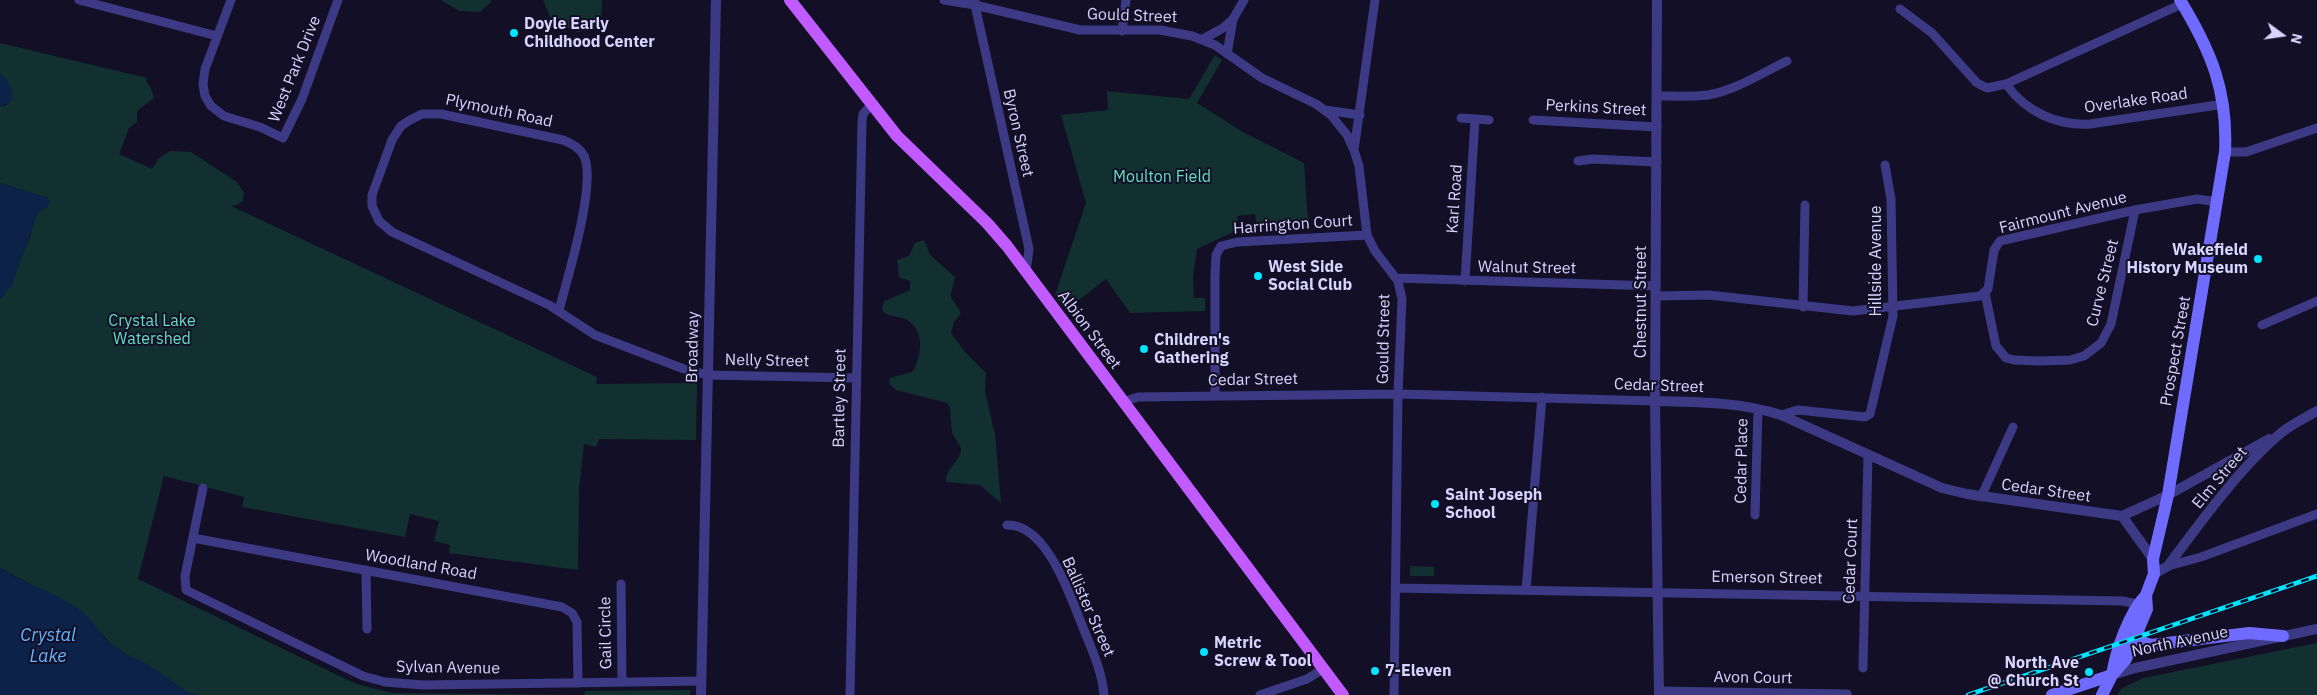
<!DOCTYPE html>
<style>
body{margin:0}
#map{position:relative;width:2317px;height:695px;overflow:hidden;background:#130f26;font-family:"IBM Plex Sans",sans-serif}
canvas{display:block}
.north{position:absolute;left:2257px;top:10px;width:50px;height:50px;-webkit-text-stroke:4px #130f26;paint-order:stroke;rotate:104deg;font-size:14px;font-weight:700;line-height:20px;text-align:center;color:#d9d4ff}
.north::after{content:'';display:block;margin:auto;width:18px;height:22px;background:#d9d4ff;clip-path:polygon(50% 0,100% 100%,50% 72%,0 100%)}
</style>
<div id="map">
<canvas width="2317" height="695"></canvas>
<div class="north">N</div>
</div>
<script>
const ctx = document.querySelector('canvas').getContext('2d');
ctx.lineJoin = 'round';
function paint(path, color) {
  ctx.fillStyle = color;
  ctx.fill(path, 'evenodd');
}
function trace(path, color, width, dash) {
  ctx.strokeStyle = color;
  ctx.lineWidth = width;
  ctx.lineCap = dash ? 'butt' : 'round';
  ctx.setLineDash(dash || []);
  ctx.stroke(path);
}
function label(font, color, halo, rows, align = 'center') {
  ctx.font = font + ' "IBM Plex Sans",sans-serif';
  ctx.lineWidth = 4;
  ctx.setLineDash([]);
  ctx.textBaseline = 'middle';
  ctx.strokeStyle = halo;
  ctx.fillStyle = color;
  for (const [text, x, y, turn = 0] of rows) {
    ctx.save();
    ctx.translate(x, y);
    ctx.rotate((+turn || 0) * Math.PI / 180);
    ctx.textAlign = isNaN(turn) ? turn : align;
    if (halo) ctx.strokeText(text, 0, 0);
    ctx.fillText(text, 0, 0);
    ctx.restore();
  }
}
paint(new Path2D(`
 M 441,0 L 491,0 L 491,2 L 480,12 L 459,11 Z
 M 543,0 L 602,0 L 601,27 L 578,32 L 552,21 Z
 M 0,43 L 147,78 L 146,81 L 151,88 L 154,98 L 137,111 L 137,122 L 129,128 L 119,154 L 152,169 L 159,158 L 170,151 L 191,152 L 237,182 L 244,193 L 243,201 L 237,205 L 231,206 L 597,377 L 596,384 L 697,383 L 696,440 L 599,439 L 596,447 L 584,444 L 579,490 L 578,570 L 449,553 L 450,545 L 434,541 L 439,521 L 410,514 L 405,537 L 242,507 L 244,497 L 164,476 L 138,579 L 356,684 L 393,693 L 584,695 L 585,691 L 690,690 L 690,695 L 197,695 L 188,693 L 154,669 L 131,658 L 111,644 L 82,612 L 0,568 L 0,299 L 4,295 L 30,237 L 34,221 L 38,212 L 47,207 L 48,198 L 0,183 L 0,106 L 7,105 L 0,73 Z
 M 1215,55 L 1222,60 L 1197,103 L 1243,132 L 1304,163 L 1308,222 L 1257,227 L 1255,214 L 1237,216 L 1238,220 L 1233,232 L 1197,249 L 1193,276 L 1194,298 L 1205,298 L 1205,311 L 1130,313 L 1106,279 L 1066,310 L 1055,295 L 1086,203 L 1061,115 L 1108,110 L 1107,91 L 1189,99 Z
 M 924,240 L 930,255 L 955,277 C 950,303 947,290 961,313 L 954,322 L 951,333 L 965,352 L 986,373 L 985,392 L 995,434 L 1001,503 L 980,485 L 946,482 C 945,468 961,462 961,448 L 952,433 L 950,408 L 947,403 L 896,390 L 889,384 L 890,378 L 912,372 C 922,357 926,329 905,319 C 898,316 890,317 883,312 L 882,306 L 885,301 L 910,290 L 910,281 L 899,277 L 897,260 L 909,256 L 915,243 Z
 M 1410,566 L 1434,567 L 1434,576 L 1410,576 Z
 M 2317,643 L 2317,695 L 2117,695 L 2122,688 L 2143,678 Z`), '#12302f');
paint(new Path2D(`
 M 0,73 C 9,81 15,90 11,102 L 0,106 Z
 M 0,183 L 48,198 L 50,202 L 47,207 L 38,212 L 12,285 L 0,299 Z
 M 0,568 C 26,585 57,592 81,611 C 93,620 100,635 112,645 C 125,655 141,660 155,669 C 169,678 180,691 197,695 L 0,695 Z`), '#0c2248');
trace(new Path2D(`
 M 79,0 L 217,36
 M 231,0 L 205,69 L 203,84 L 205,96 L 211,106 L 224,116 L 260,127 L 283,138 L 302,99 L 338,0
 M 944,0 L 975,5 L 1080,30 L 1160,30 L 1192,36 L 1215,45 L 1262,78 L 1316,104 L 1331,115 L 1347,135 L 1354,150 L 1359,166 L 1367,235 L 1375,251 L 1398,281 L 1402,299 L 1398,394 L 1394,695
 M 975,0 L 975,5 L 1029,249 L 1026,272
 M 1900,9 L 1932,33 L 1977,83 L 1987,88 L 2006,84 L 2182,4
 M 1122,31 L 1126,0
 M 1203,39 L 1223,28 L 1233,19
 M 1227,54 L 1233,19 L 1244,0
 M 2006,84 C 2025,111 2056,126 2090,124 L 2224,104
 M 1657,96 C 1673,96 1691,97 1708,95 C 1736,90 1762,73 1787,61
 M 1325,110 L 1360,115
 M 1461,118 L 1489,120
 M 1533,120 L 1657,127
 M 1354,150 L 1375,0
 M 2225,152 L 2246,152 L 2317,128
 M 1578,161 L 1593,159 L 1657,162
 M 1397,278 L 1656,286
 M 1465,281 L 1475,119
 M 1985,293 L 1996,346 L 2006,358 L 2014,360 L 2039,361 L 2070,360 L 2084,356 L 2101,343 L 2111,324 L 2135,210
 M 1656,296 L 1709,295 L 1853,311 L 1980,296 L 1988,289 L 1994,250 L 2000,241 L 2135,210 L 2197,199 L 2218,202
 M 1803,307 L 1805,205
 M 559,310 C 567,280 597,183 584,156 C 580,148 571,143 563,140 L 441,114 L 422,114 L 410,120 L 401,126 L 392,140 L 372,195 L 372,206 L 379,221 L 392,232 L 549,305 L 595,335 L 684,369 L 708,375 L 855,378
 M 2262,325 L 2317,301
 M 1215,396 L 1215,276 L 1216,255 L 1221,246 L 1237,242 L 1367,235
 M 1123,402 L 1138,397 L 1398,394 L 1655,401
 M 1781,415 L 1798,410 L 1865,417 L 1870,414 L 1893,316 L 1891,199 L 1885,165
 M 203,488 L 185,576 L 186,590 L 363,676 L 385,682 L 423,685 L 701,681
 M 1981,497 L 2013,427
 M 1755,515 L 1758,409
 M 1007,525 C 1047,524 1070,596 1082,625 C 1091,648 1102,670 1104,695
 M 193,538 L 562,607 L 572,613 L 577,622 L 578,683
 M 2168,566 L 2201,557 L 2317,514
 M 366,570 L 367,629
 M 621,584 L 622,682
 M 1395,588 L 2122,601 L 2137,604
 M 1526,590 L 1542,397
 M 1863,668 L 1868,456
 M 1659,691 L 1847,694
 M 850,695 L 862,122 L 863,114 L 871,105
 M 1260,695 L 1307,679 L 1323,669`), '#3d3a85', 9);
trace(new Path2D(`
 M 1657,0 L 1655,401 L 1659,695
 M 1655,401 C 1699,402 1740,402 1781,415 L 1942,488 L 1967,494 L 2122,516 L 2153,559
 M 2122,516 L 2168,495 L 2269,439
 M 2154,574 L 2168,566 C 2199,524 2241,466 2281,433 C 2292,424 2305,418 2317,411
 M 2112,675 L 2135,668 L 2317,629
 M 701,695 L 716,0`), '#3d3a85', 10);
trace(new Path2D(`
 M 2138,631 L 2142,642 L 2151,645 L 2249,633 L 2283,636
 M 2112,675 C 2116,650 2129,613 2146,595
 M 2052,695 L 2112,675
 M 2102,695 L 2112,675 L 2126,659 L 2147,609 L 2146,595 L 2154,574 L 2153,559 L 2168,495 L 2225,152 C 2228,91 2211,51 2180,0`), '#6f6bff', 12);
trace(new Path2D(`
 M 790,0 L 897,136 L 987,223 L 1007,246 L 1343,695`), '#c25bff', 12);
const rail = new Path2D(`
 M 1968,695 L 2317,576`);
trace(rail, '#00e5ff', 4.5);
trace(rail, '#130f26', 2.5, [8]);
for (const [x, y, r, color] of [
 [514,33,5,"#00e5ff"],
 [2258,259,5,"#00e5ff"],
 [1258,276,5,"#00e5ff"],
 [1144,349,5,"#00e5ff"],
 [1435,504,5,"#00e5ff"],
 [1204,652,5,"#00e5ff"],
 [1375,671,5,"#00e5ff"],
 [2089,672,5,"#00e5ff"]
]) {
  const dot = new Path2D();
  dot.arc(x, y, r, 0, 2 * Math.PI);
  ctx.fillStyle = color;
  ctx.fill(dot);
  trace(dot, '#130f26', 2);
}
label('16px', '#d9d4ff', '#130f26', [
 ["Gould Street",1132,16,2],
 ["West Park Drive",295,69,-68],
 ["Overlake Road",2136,101,-8],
 ["Perkins Street",1596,108,3],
 ["Plymouth Road",499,111,12],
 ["Byron Street",1018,133,77],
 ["Karl Road",1455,199,-86],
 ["Fairmount Avenue",2063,213,-14],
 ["Harrington Court",1293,225,-4],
 ["Hillside Avenue",1876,261,-90],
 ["Walnut Street",1527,268,1],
 ["Curve Street",2103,283,-76],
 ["Chestnut Street",1641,302,-90],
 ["Albion Street",1089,330,53],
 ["Gould Street",1384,339,-89],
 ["Broadway",693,347,-89],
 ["Prospect Street",2176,351,-80],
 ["Nelly Street",767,361,1],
 ["Cedar Street",1253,380,-1],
 ["Cedar Street",1659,386,2],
 ["Bartley Street",840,398,-89],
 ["Cedar Place",1742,461,-89],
 ["Elm Street",2220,478,-50],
 ["Cedar Street",2046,491,8],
 ["Cedar Court",1851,561,-88],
 ["Woodland Road",421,565,10],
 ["Emerson Street",1767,578,1],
 ["Ballister Street",1088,607,66],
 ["Gail Circle",606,633,-91],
 ["North Avenue",2180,642,-12],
 ["Sylvan Avenue",448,668,1],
 ["Avon Court",1753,678,1]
]);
label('bold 16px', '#d9d4ff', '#130f26', [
 ["Doyle Early",524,24],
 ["Childhood Center",524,42],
 ["Wakefield",2248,250,"right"],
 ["History Museum",2248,268,"right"],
 ["West Side",1268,267],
 ["Social Club",1268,285],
 ["Children's",1154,340],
 ["Gathering",1154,358],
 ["Saint Joseph",1445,495],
 ["School",1445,513],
 ["Metric",1214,643],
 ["Screw & Tool",1214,661],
 ["North Ave",2079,663,"right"],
 ["@ Church St",2079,681,"right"],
 ["7-Eleven",1385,671]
], 'left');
label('16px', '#5fe0c0', '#130f26', [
 ["Moulton Field",1162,177],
 ["Crystal Lake",152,321],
 ["Watershed",152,339]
]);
label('italic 18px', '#62b6ff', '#130f26', [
 ["Crystal",48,636],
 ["Lake",48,657]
]);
</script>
